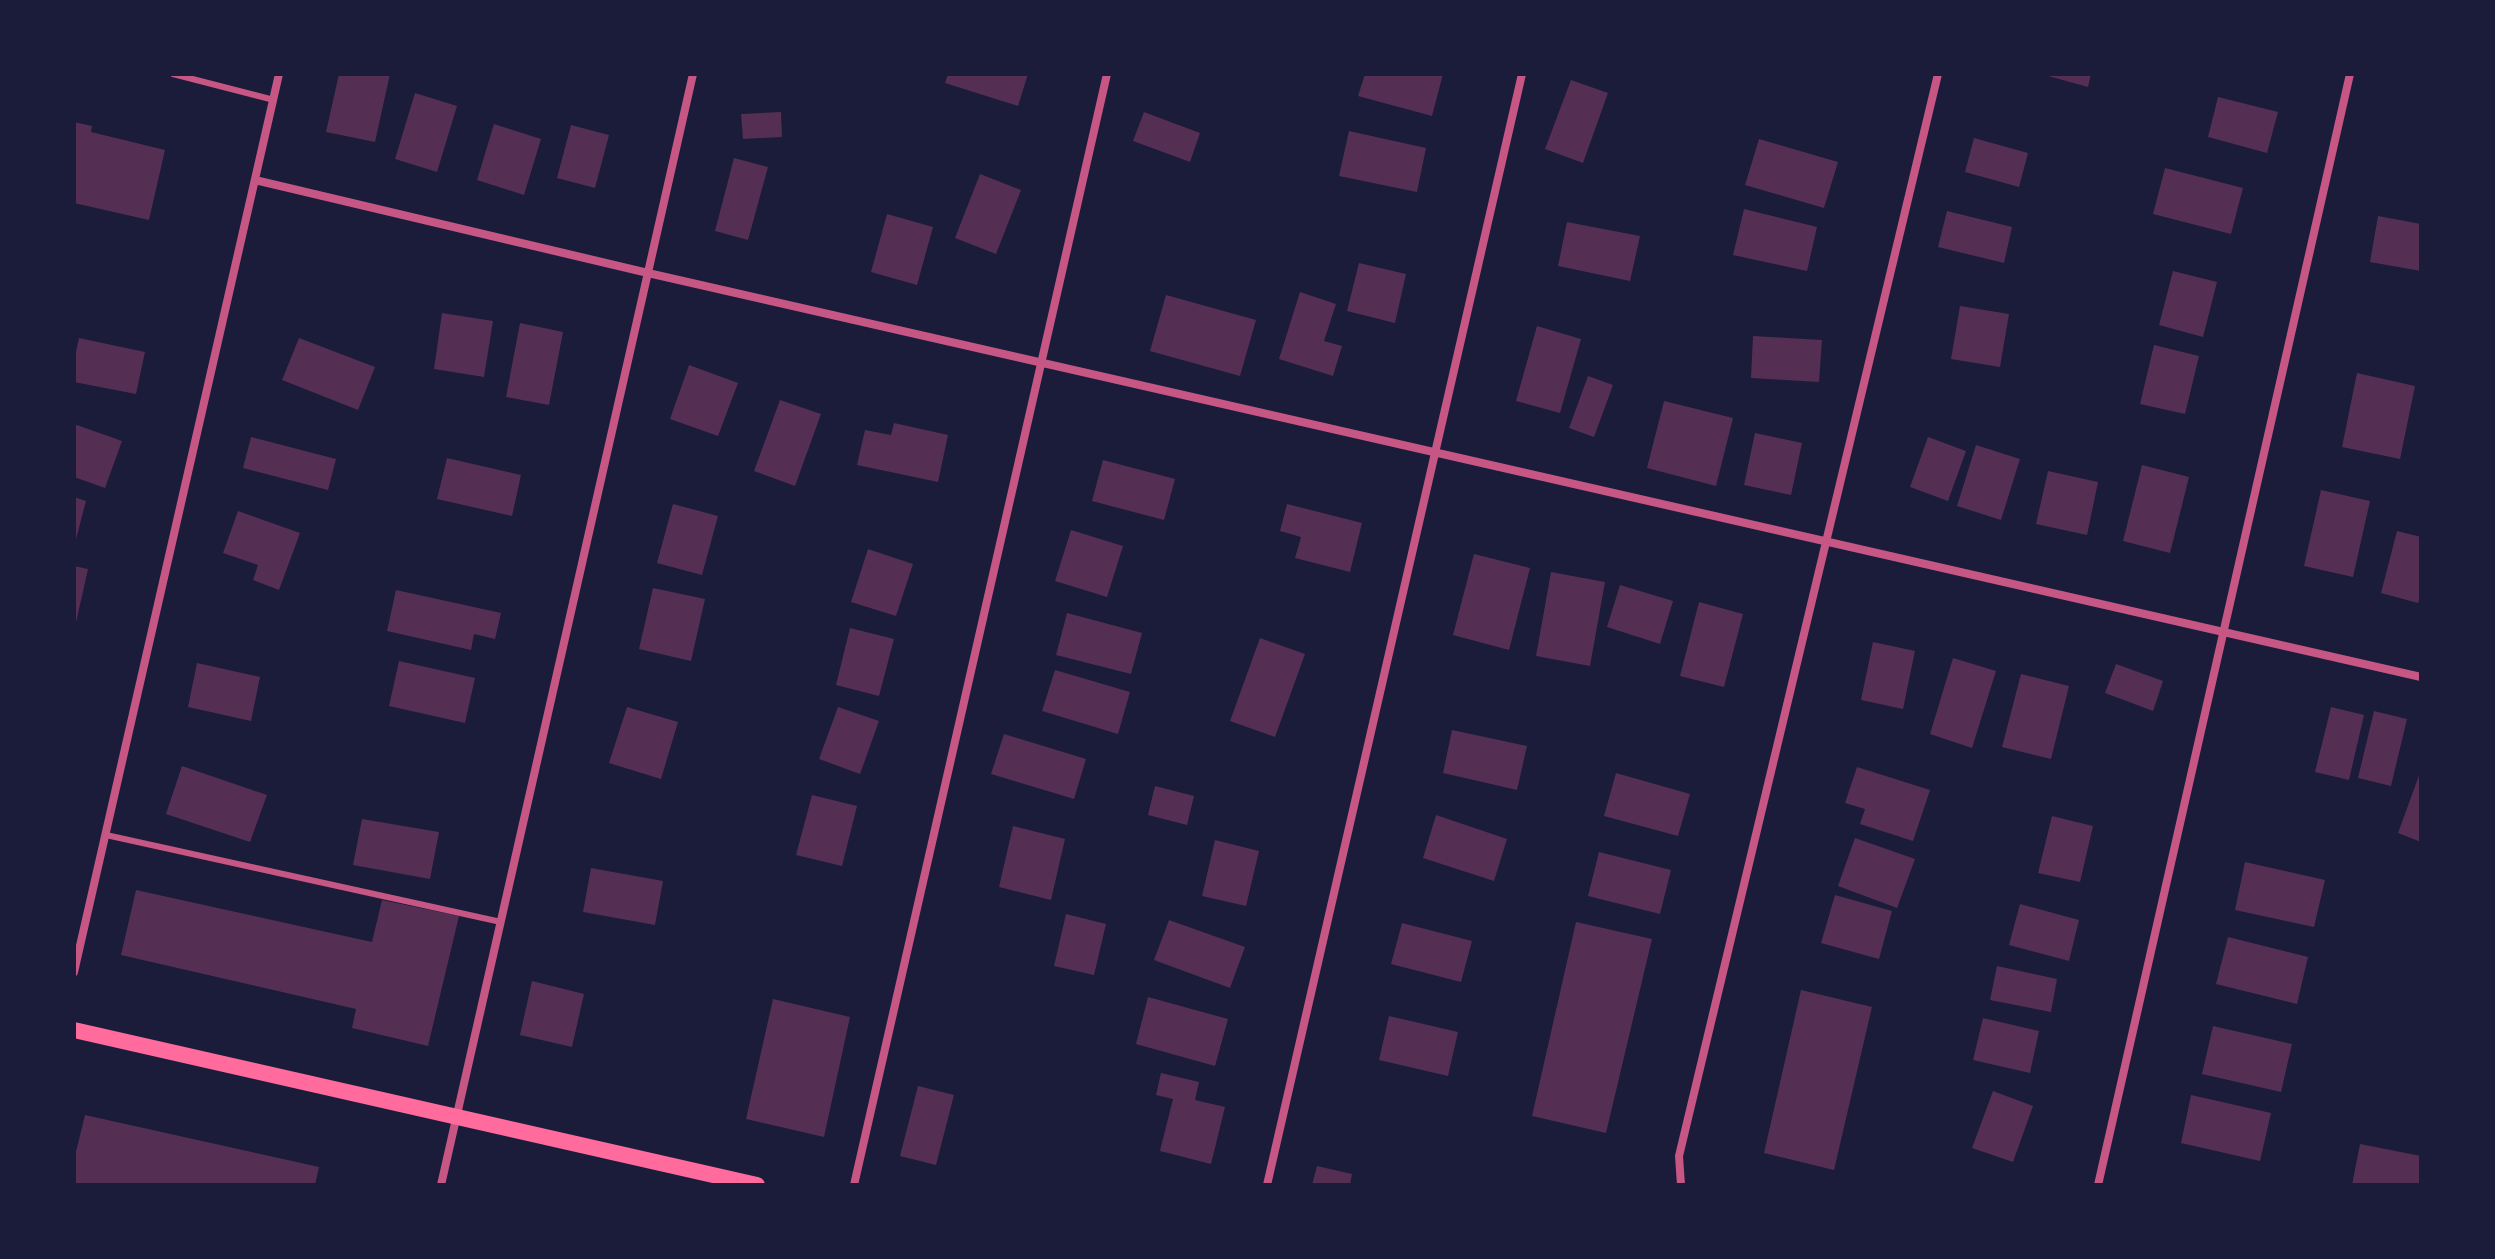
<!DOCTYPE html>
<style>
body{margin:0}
#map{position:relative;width:2495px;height:1259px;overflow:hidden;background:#1b1b3a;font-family:Commissioner,sans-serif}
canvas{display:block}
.frame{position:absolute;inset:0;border:76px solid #1b1b3a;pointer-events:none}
</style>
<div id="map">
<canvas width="2495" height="1259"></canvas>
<div class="frame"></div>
</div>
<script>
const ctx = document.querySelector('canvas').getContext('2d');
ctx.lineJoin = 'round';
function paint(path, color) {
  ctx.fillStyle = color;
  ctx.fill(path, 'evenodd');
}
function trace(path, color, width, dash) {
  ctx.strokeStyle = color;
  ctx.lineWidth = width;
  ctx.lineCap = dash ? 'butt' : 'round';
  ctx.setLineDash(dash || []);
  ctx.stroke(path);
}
paint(new Path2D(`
 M 339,74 L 390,74 L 375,142 L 326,132 Z
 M 948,74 L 1028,74 L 1018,106 L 945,83 Z
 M 1365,74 L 1443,74 L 1432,116 L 1358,96 Z
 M 2041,74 L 2091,74 L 2088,87 Z
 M 1571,80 L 1608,93 L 1583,163 L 1545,149 Z
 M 415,93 L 457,106 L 437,172 L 395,159 Z
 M 2218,97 L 2278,112 L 2267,153 L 2208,137 Z
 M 781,112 L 782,137 L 743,139 L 741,114 Z
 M 1144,112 L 1200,133 L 1190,162 L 1133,141 Z
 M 74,122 L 92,126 L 91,132 L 165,150 L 149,220 L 74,203 Z
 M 494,124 L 541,139 L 524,195 L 477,180 Z
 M 571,125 L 609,135 L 595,188 L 557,178 Z
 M 1349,131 L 1426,148 L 1417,192 L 1339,176 Z
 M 1974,138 L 2028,153 L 2019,187 L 1965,172 Z
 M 1759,139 L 1838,162 L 1824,208 L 1745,185 Z
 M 734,158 L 768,167 L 748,240 L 715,231 Z
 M 2165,168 L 2243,188 L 2231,234 L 2153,214 Z
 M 980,174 L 1021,190 L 996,254 L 955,238 Z
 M 1744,209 L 1817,227 L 1807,271 L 1733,255 Z
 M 1947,211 L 2012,227 L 2004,263 L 1938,247 Z
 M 887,214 L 933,227 L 917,285 L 871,272 Z
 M 2378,216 L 2421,224 L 2421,271 L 2370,262 Z
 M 1567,222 L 1640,236 L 1630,281 L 1558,266 Z
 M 1359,263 L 1406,274 L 1395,323 L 1347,311 Z
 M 2173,271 L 2217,282 L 2203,337 L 2159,325 Z
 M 1300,292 L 1336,304 L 1324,341 L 1342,346 L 1333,376 L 1279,359 Z
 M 1166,295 L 1256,320 L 1240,376 L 1150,351 Z
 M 1960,306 L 2009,314 L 2000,367 L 1951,359 Z
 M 442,313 L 493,321 L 484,377 L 434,369 Z
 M 520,323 L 563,332 L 549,405 L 506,397 Z
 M 1537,326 L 1581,339 L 1560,413 L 1516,401 Z
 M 1753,336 L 1822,340 L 1819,382 L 1751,378 Z
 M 79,338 L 145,352 L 136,394 L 74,382 L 74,361 Z
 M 299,338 L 375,367 L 358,410 L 282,380 Z
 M 2154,345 L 2199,356 L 2185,414 L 2140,404 Z
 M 689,365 L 738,383 L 718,436 L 670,419 Z
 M 2357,373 L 2415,386 L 2400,459 L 2342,447 Z
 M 1588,376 L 1613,385 L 1594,437 L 1569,428 Z
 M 780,400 L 821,414 L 795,486 L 754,471 Z
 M 1664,401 L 1733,418 L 1716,486 L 1647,468 Z
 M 894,423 L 948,435 L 938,482 L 857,465 L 865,430 L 891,435 Z
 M 74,424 L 122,441 L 105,488 L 74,477 Z
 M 1755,433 L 1802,443 L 1791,495 L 1744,485 Z
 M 251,437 L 336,459 L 328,490 L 243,468 Z
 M 1928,437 L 1966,451 L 1948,501 L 1910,487 Z
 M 1976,445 L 2020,459 L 2001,520 L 1957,506 Z
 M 447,458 L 521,475 L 512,516 L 437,499 Z
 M 1103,460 L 1175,479 L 1164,520 L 1092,501 Z
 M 2142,465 L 2189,477 L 2170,553 L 2123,541 Z
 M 2048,471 L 2098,482 L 2087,535 L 2036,524 Z
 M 2321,490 L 2370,501 L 2353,577 L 2304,566 Z
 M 74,497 L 86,501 L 75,543 L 74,543 Z
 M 673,504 L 718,516 L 702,575 L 657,563 Z
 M 1287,504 L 1362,523 L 1350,572 L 1295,558 L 1301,537 L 1280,531 Z
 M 238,511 L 300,533 L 279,590 L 253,580 L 258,565 L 223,553 Z
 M 1071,530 L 1123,546 L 1107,597 L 1055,581 Z
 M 2397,531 L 2421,537 L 2421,593 L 2418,603 L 2381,593 Z
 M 868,549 L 913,564 L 896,616 L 851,602 Z
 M 1474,554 L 1530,568 L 1509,650 L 1453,635 Z
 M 74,566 L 88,569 L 75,627 L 74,626 Z
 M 1551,572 L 1605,582 L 1590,666 L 1536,656 Z
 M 1620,585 L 1673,601 L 1660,644 L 1607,627 Z
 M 653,588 L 705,599 L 691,661 L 639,649 Z
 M 396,590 L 501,613 L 495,639 L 474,634 L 471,650 L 387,631 Z
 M 1699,602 L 1743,614 L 1724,687 L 1680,676 Z
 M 1067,613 L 1142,633 L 1131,674 L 1056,655 Z
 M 850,628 L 894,639 L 879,696 L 836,685 Z
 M 1260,638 L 1305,654 L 1275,737 L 1230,721 Z
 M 1873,642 L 1915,651 L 1903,709 L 1861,700 Z
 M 1953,658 L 1996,671 L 1972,748 L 1930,734 Z
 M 399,661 L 475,678 L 465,723 L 389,706 Z
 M 197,663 L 260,677 L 251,721 L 188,707 Z
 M 2116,664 L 2163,681 L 2153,711 L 2105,693 Z
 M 1055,670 L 1130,692 L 1118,734 L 1042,711 Z
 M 2021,674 L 2069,686 L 2051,759 L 2002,747 Z
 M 627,707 L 678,722 L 661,779 L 609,763 Z
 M 838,707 L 879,721 L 860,774 L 819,759 Z
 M 2331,707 L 2364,715 L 2349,780 L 2315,772 Z
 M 2374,711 L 2407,719 L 2391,786 L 2358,778 Z
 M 1452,730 L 1527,746 L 1517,790 L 1443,773 Z
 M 1004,734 L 1086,759 L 1074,799 L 991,774 Z
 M 182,766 L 267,795 L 250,842 L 166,814 Z
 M 1857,767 L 1930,790 L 1913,841 L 1860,824 L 1865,809 L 1845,803 Z
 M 2421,770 L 2421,842 L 2398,833 Z
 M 1616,773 L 1690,794 L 1678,836 L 1604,816 Z
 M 1155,786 L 1194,796 L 1187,825 L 1148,815 Z
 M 812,795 L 857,806 L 842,866 L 796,855 Z
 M 1436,815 L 1507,839 L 1494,881 L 1423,858 Z
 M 2052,816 L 2093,826 L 2080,882 L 2038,873 Z
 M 362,819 L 439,832 L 430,879 L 353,865 Z
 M 1013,826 L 1065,839 L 1051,900 L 999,887 Z
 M 1855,838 L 1915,859 L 1897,908 L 1838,886 Z
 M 1215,840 L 1259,851 L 1246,906 L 1202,896 Z
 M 1599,852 L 1671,870 L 1660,914 L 1588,896 Z
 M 2245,862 L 2325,880 L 2314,927 L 2235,910 Z
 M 591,868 L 663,881 L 655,925 L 583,912 Z
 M 136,890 L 372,942 L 382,900 L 459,916 L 428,1046 L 352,1028 L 356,1009 L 121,955 Z
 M 1835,895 L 1892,911 L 1879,959 L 1821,943 Z
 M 2020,904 L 2079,920 L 2069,961 L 2009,945 Z
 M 1066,914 L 1106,924 L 1094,975 L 1054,966 Z
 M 1169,920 L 1245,947 L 1230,988 L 1154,960 Z
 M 1576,922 L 1652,939 L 1606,1133 L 1532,1116 Z
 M 1402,923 L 1472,941 L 1461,982 L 1391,964 Z
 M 2228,937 L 2308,957 L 2297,1004 L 2216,984 Z
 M 1997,966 L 2057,979 L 2051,1012 L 1990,1000 Z
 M 532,981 L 584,994 L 572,1047 L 520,1035 Z
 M 1801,990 L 1872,1007 L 1834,1170 L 1764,1153 Z
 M 1148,997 L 1228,1019 L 1215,1066 L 1136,1044 Z
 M 773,999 L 850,1017 L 824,1137 L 746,1119 Z
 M 1389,1016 L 1458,1032 L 1448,1076 L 1379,1060 Z
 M 1983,1018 L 2039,1031 L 2030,1073 L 1973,1060 Z
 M 2213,1026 L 2292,1044 L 2281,1092 L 2202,1074 Z
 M 1161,1073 L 1199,1082 L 1195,1100 L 1225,1107 L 1211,1164 L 1160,1151 L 1173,1099 L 1156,1095 Z
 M 918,1086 L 954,1095 L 936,1165 L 900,1156 Z
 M 1993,1091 L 2033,1106 L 2013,1162 L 1972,1148 Z
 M 2191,1095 L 2271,1113 L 2260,1161 L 2181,1143 Z
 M 85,1115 L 319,1167 L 315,1185 L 74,1185 L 74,1160 Z
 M 2360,1144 L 2421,1156 L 2421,1185 L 2352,1185 Z
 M 1317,1166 L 1352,1174 L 1350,1185 L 1312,1185 Z`), '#542f53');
trace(new Path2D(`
 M 173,74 L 274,100
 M 106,835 L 501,922`), '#c65784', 6);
trace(new Path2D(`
 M 255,180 L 648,273 L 2421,677
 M 74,972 L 279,74
 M 441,1185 L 693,74
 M 854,1185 L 1107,74
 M 1267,1185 L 1522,74
 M 1681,1185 L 1679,1156 L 1938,74
 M 2098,1185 L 2350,74`), '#c65784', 8);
trace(new Path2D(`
 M 74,1030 L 757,1185`), '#ff6b9d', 16);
</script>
